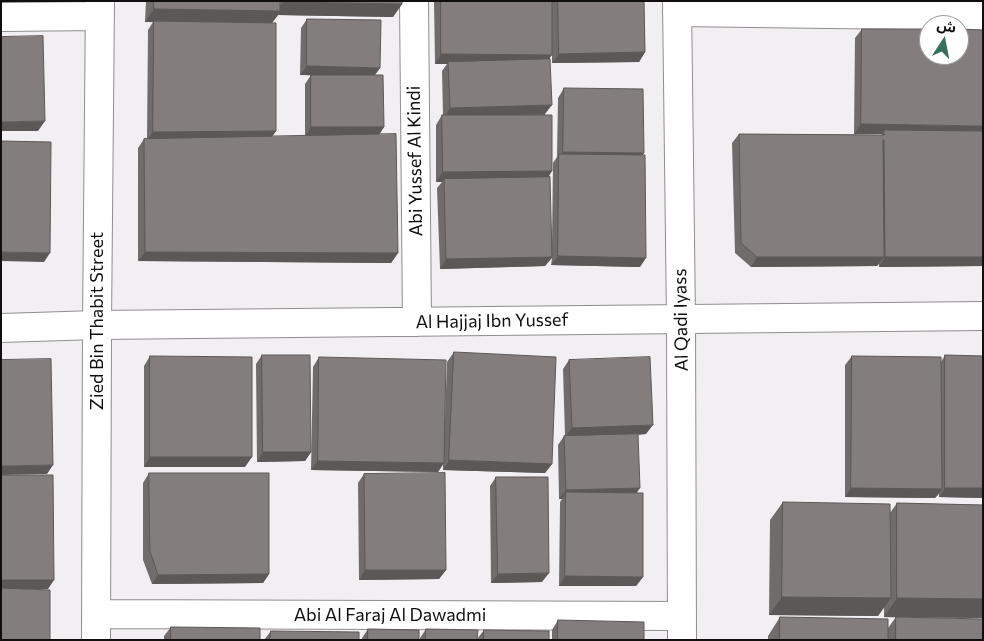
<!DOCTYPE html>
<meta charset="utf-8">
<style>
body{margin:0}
#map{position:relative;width:984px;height:641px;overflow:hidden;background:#f2eff2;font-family:Commissioner,"Noto Sans Arabic",sans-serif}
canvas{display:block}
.frame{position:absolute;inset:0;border:2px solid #100e0f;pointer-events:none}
.north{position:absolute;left:919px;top:15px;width:50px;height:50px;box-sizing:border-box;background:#fff;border:1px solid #9f9f9f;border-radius:50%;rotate:11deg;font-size:14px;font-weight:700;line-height:20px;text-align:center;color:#100e0f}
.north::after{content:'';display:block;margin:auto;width:18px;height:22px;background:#36715a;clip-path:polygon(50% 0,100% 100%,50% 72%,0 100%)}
</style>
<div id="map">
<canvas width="984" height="641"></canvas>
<div class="frame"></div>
<div class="north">ش</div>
</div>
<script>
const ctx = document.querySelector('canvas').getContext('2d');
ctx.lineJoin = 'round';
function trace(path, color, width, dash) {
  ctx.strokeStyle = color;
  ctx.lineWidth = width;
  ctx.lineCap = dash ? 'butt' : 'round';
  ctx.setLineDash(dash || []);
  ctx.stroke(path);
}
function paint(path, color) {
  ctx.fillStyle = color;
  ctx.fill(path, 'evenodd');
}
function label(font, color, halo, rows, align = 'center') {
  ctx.font = font + ' Commissioner,sans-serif';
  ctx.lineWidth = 5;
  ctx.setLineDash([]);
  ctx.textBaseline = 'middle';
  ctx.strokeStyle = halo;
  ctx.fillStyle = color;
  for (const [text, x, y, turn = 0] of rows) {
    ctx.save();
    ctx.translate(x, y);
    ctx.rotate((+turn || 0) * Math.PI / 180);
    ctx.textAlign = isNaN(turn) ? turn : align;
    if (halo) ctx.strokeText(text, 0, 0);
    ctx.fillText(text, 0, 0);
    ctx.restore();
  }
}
const minor = new Path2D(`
 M 414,1 L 417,322
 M 677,1 L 681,319 L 682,640
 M 677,12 L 983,16
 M 1,17 L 100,16
 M 1,328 L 97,325 L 983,316
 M 97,614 L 682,616
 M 96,640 L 97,325 L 100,1`);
trace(minor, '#908d8f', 30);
trace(minor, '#fff', 28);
paint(new Path2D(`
 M 146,1 L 402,1 L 402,4 L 393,17 L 278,15 L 272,23 L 276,131 L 272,137 L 305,136 L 305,84 L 311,75 L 300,75 L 301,28 L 307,19 L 380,68 L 375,75 L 384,127 L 379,135 L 398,253 L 391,263 L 138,261 L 138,148 L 144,139 L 147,139 L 148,30 L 153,22 L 145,22 Z
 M 434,1 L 644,1 L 645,52 L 639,62 L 552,63 L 552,26 L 545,114 L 552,243 L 553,163 L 557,157 L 558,98 L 564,88 L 644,153 L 642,155 L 640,267 L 551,265 L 552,258 L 545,266 L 440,269 L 437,188 L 442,182 L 436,182 L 436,125 L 442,115 L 443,115 L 442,71 L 447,64 L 435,64 Z
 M 862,29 L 983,266 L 879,267 L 879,264 L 877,266 L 751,267 L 735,253 L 732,143 L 739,134 L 881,135 L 882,134 L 854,134 L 855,38 Z
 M 454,352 L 552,464 L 545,473 L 443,470 L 443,464 L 438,472 L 311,470 L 313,367 L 319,357 L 445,418 L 447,362 Z
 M 262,355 L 311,452 L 305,461 L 257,462 L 256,364 Z
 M 945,355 L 983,356 L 983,498 L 939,497 L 939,494 L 935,498 L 845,497 L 845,365 L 852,356 L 941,362 Z
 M 150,356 L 245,467 L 144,467 L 144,366 Z
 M 569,360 L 646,434 L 638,435 L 637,493 L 643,577 L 636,586 L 559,586 L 560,502 L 562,499 L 559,499 L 558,445 L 564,436 L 565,436 L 563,369 Z
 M 149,473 L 269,574 L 263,583 L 152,584 L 143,560 L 143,483 Z
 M 364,474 L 446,570 L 439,579 L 359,580 L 358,483 Z
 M 496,477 L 542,582 L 491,583 L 490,486 Z
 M 783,502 L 890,513 L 897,503 L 983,505 L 983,618 L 884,617 L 884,607 L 878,616 L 769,615 L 770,520 Z
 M 780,617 L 888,628 L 896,617 L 983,640 L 768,640 L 768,636 Z
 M 558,620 L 644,640 L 552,640 L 552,630 Z
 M 171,627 L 260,640 L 164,640 L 164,636 Z
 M 368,629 L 419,640 L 362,640 L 362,638 Z
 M 426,629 L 477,639 L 484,630 L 549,640 L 420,640 L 420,638 Z
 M 271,631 L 359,640 L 264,640 Z`), '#716c6c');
paint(new Path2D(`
 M 283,2 L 402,4 L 393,17 L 278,15 L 271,24 L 145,22 L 154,9 L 277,11 Z
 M 645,52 L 639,62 L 552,63 L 559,54 Z
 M 441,54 L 552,55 L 545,64 L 448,62 L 447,64 L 435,64 Z
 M 307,66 L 380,68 L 373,77 L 300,75 Z
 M 552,105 L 545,114 L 444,117 L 450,108 Z
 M 45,121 L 38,131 L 1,131 L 1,122 Z
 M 861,124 L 983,126 L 983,135 L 884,130 L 882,134 L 854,134 Z
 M 311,127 L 384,127 L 377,137 L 305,137 Z
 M 276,131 L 269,140 L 146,142 L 153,132 Z
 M 563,152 L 644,153 L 637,162 L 559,158 Z
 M 552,171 L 546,181 L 444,179 L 442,182 L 436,182 L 443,172 Z
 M 1,252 L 50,253 L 44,262 L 1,261 Z
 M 145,252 L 398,253 L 391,263 L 138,261 Z
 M 558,256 L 646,258 L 640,267 L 551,265 Z
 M 552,257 L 545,266 L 440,269 L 446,259 Z
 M 757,257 L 884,257 L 877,266 L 751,267 Z
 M 885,257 L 983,257 L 983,266 L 879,267 Z
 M 653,425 L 646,434 L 565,437 L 572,428 Z
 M 263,452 L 311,452 L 305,461 L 257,462 Z
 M 150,457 L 252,457 L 245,467 L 144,467 Z
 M 449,460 L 552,464 L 545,473 L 443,470 Z
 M 318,461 L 444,463 L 438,472 L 311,470 Z
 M 53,465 L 47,474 L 1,475 L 1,466 Z
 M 640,488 L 634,497 L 566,492 L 562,499 L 559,499 L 566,490 Z
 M 851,488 L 942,489 L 935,498 L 845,497 Z
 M 945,488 L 983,488 L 983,498 L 939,497 Z
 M 365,570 L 446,570 L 439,579 L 359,580 Z
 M 549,573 L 542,582 L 491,583 L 498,574 Z
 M 269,574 L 263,583 L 152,584 L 158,575 Z
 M 565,576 L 643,577 L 636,586 L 559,586 Z
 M 1,580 L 54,580 L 48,589 L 1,589 Z
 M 782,597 L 891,598 L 878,616 L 769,615 Z
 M 897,598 L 983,599 L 983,618 L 884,617 Z`), '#5c5858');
const building = new Path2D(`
 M 154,1 L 280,1 L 280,11 L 154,9 Z
 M 283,1 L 402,1 L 402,4 L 283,2 Z
 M 441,1 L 552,1 L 552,55 L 441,54 Z
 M 558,1 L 644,1 L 645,52 L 559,54 Z
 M 307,19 L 381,20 L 380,68 L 307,66 Z
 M 154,21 L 276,23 L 276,131 L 153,132 Z
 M 862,29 L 929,29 L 929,55 L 959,55 L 959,29 L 983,30 L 983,126 L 861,124 Z
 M 43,36 L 45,121 L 1,122 L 1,37 Z
 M 550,59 L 552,105 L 450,108 L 448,62 Z
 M 311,75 L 383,75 L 384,127 L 311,127 Z
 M 564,88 L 643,89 L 644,153 L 563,152 Z
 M 442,115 L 552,115 L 552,171 L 443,172 Z
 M 884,130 L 983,131 L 983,257 L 885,257 L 884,140 L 883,140 L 884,257 L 757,257 L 741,243 L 739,134 L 884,135 Z
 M 396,134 L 398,253 L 145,252 L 144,139 Z
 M 1,141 L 51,142 L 50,253 L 1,252 Z
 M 559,154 L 645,155 L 646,258 L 558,256 Z
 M 550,177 L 552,257 L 446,259 L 444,179 Z
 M 454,352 L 556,357 L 552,464 L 449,460 Z
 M 262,355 L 310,355 L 311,452 L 263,452 Z
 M 945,355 L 983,356 L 983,488 L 945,488 Z
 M 150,356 L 252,357 L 252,457 L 150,457 Z
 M 852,356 L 941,357 L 942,489 L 851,488 Z
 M 319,357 L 446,360 L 444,463 L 318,461 Z
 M 650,357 L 653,425 L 572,428 L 569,360 Z
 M 51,359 L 53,465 L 1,466 L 1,360 Z
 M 638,434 L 640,488 L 566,490 L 564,436 Z
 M 149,473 L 269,473 L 269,574 L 158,575 L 150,551 Z
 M 445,473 L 446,570 L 365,570 L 364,474 Z
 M 1,475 L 53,475 L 54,580 L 1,580 Z
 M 496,477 L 548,477 L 549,573 L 498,574 Z
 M 566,492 L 643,493 L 643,577 L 565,576 Z
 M 783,502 L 890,504 L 891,598 L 782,597 Z
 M 897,503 L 983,505 L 983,599 L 897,598 Z
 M 1,588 L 50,590 L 50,640 L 1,640 Z
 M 780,617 L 888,619 L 888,640 L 780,640 Z
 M 896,617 L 983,619 L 983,640 L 896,640 Z
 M 558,620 L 644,622 L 644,640 L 558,640 Z
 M 171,627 L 260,628 L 260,640 L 171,640 Z
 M 368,629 L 419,630 L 419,640 L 368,640 Z
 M 426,629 L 478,630 L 477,640 L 426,640 Z
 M 484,630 L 549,631 L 549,640 L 484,640 Z
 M 271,631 L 359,632 L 359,640 L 270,640 Z`);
paint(building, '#837e7d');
trace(building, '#5c5858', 1);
label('18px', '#100e0f', '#fff', [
 ["Abi Yussef Al Kindi",415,161,-91],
 ["Al Qadi Iyass",681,320,-91],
 ["Zied Bin Thabit Street",97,321,-90],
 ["Al Hajjaj Ibn Yussef",492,321,-1],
 ["Abi Al Faraj Al Dawadmi",390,615]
]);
</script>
